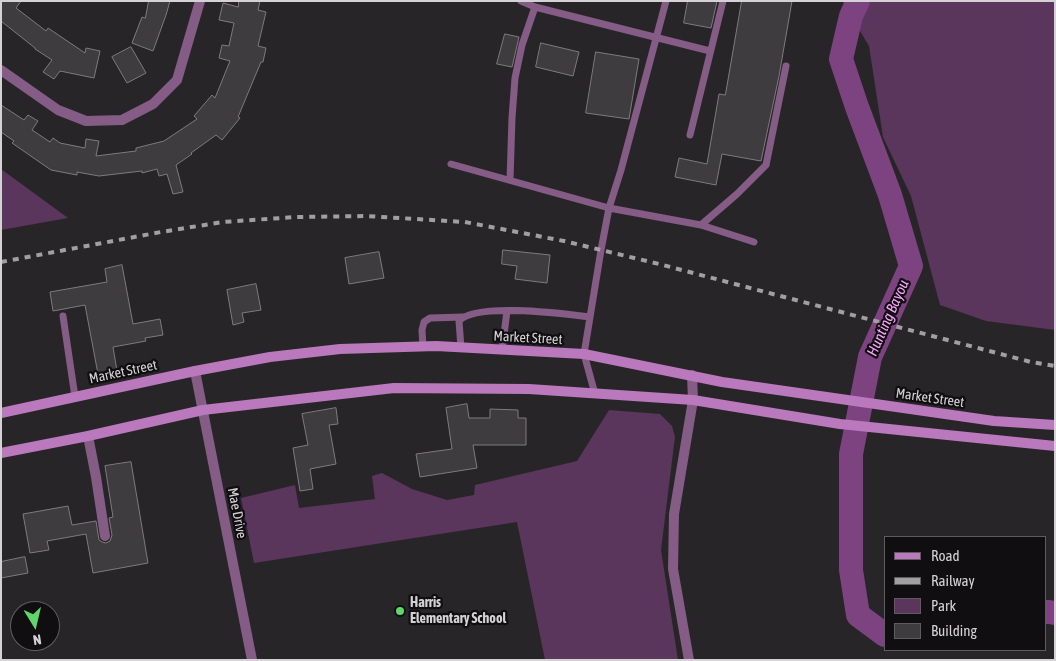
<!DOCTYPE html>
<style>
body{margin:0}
#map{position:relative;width:1056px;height:661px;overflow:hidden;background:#282528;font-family:"Asap Condensed",sans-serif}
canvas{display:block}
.frame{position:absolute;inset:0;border:2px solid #d5d2d5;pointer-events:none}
.legend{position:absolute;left:884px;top:536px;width:162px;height:115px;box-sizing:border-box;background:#100e10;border:1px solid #5f5c5f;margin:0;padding:6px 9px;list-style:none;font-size:15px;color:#d5d2d5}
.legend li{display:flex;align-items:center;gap:10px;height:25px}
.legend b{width:25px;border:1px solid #5f5c5f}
.north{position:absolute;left:10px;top:601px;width:50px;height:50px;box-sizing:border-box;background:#100e10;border:1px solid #5f5c5f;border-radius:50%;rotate:171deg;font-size:14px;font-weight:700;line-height:20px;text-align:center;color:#d5d2d5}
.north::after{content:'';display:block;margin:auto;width:18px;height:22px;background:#60d56a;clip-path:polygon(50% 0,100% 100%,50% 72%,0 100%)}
</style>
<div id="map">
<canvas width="1056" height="661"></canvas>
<div class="frame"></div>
<ul class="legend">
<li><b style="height:6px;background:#b979bc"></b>Road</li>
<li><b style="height:6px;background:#a29fa2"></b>Railway</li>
<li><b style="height:14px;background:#5a355c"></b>Park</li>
<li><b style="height:14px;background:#3f3c3f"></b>Building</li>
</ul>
<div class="north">N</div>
</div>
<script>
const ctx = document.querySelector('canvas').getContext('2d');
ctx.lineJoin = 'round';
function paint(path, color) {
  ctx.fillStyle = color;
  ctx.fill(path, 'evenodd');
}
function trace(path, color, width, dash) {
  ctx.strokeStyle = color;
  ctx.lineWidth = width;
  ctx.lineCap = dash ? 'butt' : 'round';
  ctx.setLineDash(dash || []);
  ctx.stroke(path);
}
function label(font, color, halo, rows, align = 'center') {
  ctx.font = font + ' "Asap Condensed",sans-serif';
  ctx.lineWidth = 4.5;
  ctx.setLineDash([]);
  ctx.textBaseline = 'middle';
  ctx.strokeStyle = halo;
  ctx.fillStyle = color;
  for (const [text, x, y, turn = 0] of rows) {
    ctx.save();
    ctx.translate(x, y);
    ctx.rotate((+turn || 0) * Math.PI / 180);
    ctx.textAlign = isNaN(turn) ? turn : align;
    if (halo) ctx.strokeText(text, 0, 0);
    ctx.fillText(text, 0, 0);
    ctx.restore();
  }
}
paint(new Path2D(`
 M 842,1 L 1055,1 L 1055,330 L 986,321 L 940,305 L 911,196 L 883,137 L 869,46 Z
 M 1,169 L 68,218 L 1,230 Z
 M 609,410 L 660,414 L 672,426 L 675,437 L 661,550 L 678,660 L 545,660 L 517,522 L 254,563 L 241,498 L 295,485 L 299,508 L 375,499 L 372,476 L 382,473 L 412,489 L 447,500 L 474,495 L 475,485 L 577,461 Z`), '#5a355c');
trace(new Path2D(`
 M 858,1 L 851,16 L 841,59 L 857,107 L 890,195 L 911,266 L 870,357 L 851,454 L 851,570 L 858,615 L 885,635
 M 1045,612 L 1049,612 L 1055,613`), '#7d4280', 24);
const building = new Path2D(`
 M 1,1 L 21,1 L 16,8 L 46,31 L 48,28 L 85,53 L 86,48 L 100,51 L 94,78 L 60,71 L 54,79 L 43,72 L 52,60 L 35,49 L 35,48 L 1,21 Z
 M 149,1 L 170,1 L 166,15 L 153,51 L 132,43 L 142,17 L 145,18 Z
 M 239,1 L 260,1 L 258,10 L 266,12 L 258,46 L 266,48 L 263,62 L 261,62 L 238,117 L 240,118 L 222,140 L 216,135 L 191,153 L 192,154 L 176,165 L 183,192 L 173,194 L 167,174 L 159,176 L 157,169 L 142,173 L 142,171 L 99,176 L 77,172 L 77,175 L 51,170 L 12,143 L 14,141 L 1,132 L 1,105 L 24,120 L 28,115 L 38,121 L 32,130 L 50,142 L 53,138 L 60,143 L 85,148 L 86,139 L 99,141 L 96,156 L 136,151 L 136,148 L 164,141 L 197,119 L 194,116 L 212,95 L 215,98 L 230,61 L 219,58 L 222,45 L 229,46 L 234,23 L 219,20 L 223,3 L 238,7 Z
 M 688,1 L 717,1 L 711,28 L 684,23 Z
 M 742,1 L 792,1 L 779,76 L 761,161 L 722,154 L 716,185 L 675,177 L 679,158 L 707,164 L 719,94 L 725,95 Z
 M 505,34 L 519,37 L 512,67 L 497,64 Z
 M 541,43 L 579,52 L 573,76 L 536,67 Z
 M 131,47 L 146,73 L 127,83 L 112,57 Z
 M 596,52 L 639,59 L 629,119 L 586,113 Z
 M 503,250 L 550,255 L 547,283 L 515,279 L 517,266 L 502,264 Z
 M 379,252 L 384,278 L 349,284 L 345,258 Z
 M 122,265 L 133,324 L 160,319 L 163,335 L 145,338 L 146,341 L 113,347 L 117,371 L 98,374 L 85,305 L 53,311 L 50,292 L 107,282 L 105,269 Z
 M 256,284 L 261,310 L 242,313 L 244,322 L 233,325 L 227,290 Z
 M 467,404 L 469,418 L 490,418 L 490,409 L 518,410 L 518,418 L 526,418 L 526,445 L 473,445 L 477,468 L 420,477 L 416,454 L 452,449 L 446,408 Z
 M 336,408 L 338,424 L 329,425 L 336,464 L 310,469 L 313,489 L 300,491 L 293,448 L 308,445 L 302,414 Z
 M 131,462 L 148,563 L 93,573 L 86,534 L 47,541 L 49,550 L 30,553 L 23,514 L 68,506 L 72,525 L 96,521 L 99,540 L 102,542 L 106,543 L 110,541 L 112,535 L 109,518 L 113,517 L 105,466 Z
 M 25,557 L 28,573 L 1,578 L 1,562 Z`);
paint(building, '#3f3c3f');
trace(building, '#7e7a7e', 1);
trace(new Path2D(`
 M 521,1 L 535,7 L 710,51
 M 690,135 L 723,1
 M 451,164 L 609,208 L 701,225 L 754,242
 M 510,180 L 512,118 L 515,78 L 522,45 L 535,7
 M 701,225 L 737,194 L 766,165 L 786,66
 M 63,316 L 75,397
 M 423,347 L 422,330 L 424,322 L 430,318 L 463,317
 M 461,348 L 459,321 C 476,302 565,314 590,317
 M 502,350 L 507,311
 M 595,394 L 584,354 L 601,250 L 609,208 L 621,170 L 666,1`), '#845c85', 7);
trace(new Path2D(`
 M 1,70 L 58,110 L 86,121 L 122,120 L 153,104 L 177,80 L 200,1
 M 195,371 L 252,660
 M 88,436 L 96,477 L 105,536
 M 689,660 L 673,569 L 674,514 L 693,400 L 692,375`), '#845c85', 10);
trace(new Path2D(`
 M 1,413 L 195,371 L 270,357 L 340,349 L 436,346 L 584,354 L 722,382 L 994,421 L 1055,425
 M 1,453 L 88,436 L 203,410 L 394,388 L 529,389 L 693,400 L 840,424 L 1055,446`), '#b979bc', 10);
trace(new Path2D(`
 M 1,262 L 161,232 L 223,222 L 296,217 L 366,216 L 465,222 L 564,241 L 659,264 L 1031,362 L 1055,366`), '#a29fa2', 4, [6, 6]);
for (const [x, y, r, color] of [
 [400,611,5,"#60d56a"]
]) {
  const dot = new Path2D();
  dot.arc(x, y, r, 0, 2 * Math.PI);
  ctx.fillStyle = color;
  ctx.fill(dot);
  trace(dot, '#100e10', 2);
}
label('14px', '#d5d2d5', '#100e10', [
 ["Market Street",528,338,3],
 ["Market Street",123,372,-12],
 ["Market Street",930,398,8],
 ["Mae Drive",237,513,79]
]);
label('bold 14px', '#d5d2d5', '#100e10', [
 ["Harris",410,603],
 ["Elementary School",410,619]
], 'left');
label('italic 15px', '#f9a6fd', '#100e10', [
 ["Hunting Bayou",888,318,-66]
]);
</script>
